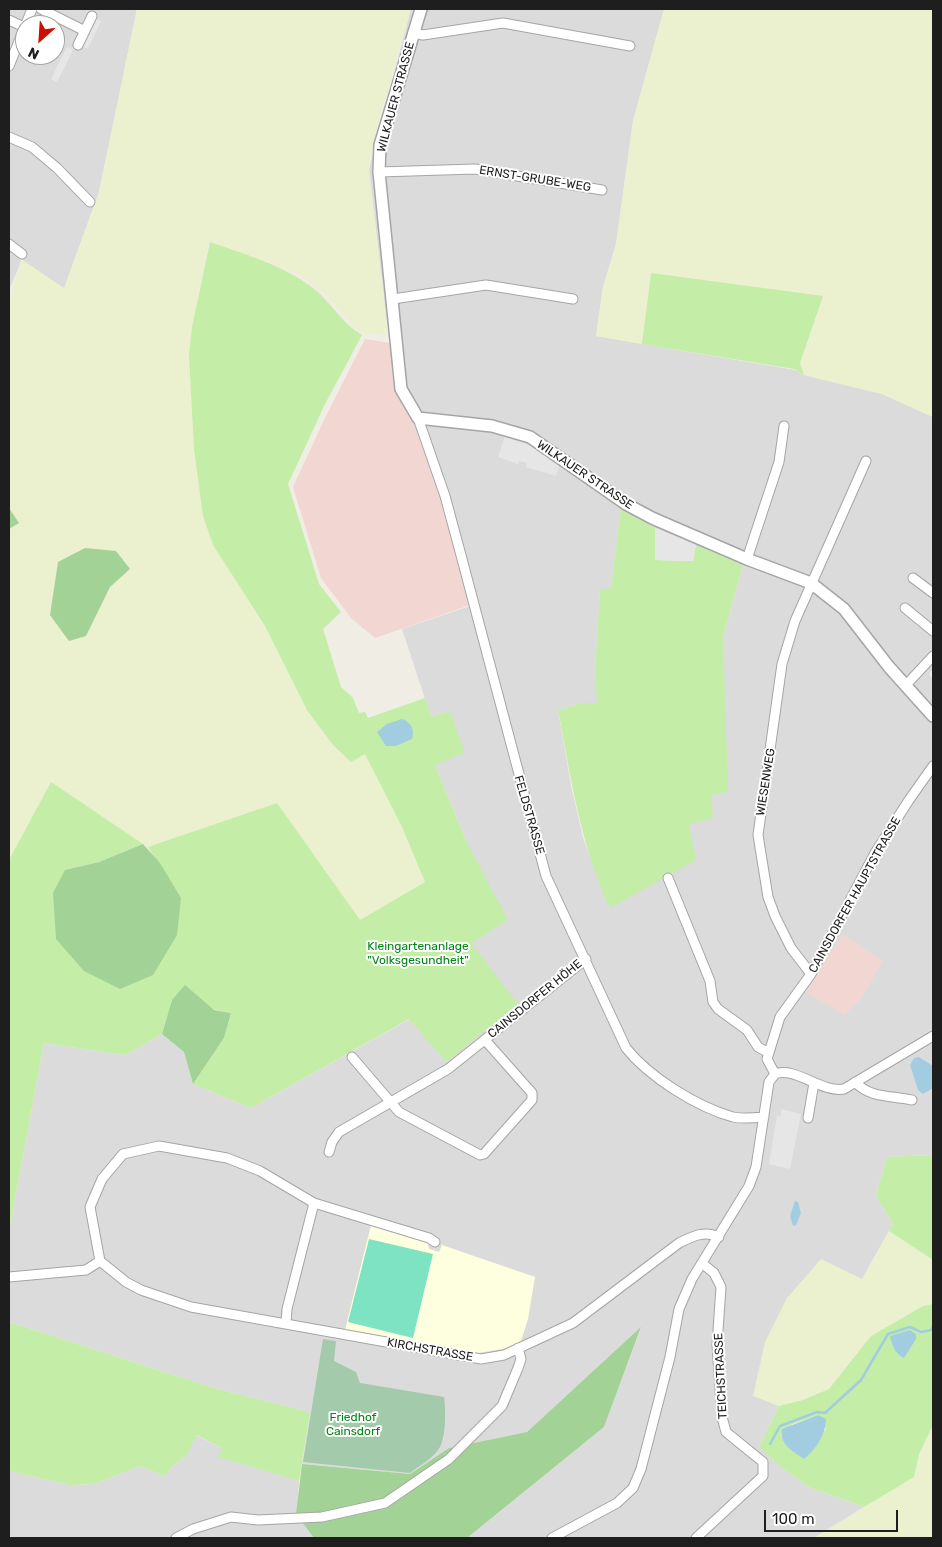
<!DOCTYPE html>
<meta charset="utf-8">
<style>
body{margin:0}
#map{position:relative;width:942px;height:1547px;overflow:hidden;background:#f0ede4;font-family:Rubik,sans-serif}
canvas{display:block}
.frame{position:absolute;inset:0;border:10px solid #1e1e1e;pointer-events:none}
.north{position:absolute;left:15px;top:15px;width:50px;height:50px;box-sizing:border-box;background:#fff;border:1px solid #a5a5a5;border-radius:50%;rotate:206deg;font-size:14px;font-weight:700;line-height:20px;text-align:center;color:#1e1e1e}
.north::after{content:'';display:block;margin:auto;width:18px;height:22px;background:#cd0f00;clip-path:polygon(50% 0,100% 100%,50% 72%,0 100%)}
.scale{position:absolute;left:764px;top:1510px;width:134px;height:22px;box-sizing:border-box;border:2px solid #1e1e1e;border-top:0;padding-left:6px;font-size:15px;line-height:18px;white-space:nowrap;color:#1e1e1e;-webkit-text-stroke:4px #fff;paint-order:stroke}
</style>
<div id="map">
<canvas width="942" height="1547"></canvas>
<div class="frame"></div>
<div class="north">N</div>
<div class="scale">100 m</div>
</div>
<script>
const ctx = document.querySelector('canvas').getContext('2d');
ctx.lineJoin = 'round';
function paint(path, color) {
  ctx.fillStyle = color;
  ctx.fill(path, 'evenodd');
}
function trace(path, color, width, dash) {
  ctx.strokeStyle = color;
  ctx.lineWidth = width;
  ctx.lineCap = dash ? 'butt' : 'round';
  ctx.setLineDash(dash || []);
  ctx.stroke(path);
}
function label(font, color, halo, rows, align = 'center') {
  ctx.font = font + ' Rubik,sans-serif';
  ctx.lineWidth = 4;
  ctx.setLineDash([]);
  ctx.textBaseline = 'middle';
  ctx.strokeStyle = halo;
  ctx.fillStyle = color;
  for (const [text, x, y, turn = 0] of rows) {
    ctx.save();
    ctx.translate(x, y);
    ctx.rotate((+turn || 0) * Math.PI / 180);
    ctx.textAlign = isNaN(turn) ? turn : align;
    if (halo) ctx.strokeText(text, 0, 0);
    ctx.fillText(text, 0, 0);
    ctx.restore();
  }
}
paint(new Path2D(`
 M 9,9 L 137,9 L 99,192 L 64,289 L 22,260 L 9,290 ZM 25,25 L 55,25 L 55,55 L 25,55 Z
 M 411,9 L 664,9 L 633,121 L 616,244 L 603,287 L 596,336 L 795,370 L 804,375 L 882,394 L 933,417 L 933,669 L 929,674 L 933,679 L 933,1155 L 887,1157 L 876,1196 L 893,1224 L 889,1231 L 862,1279 L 753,1395 L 779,1406 L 759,1447 L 782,1468 L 809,1487 L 864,1507 L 814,1538 L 467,1538 L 604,1427 L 641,1328 L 527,1432 L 449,1448 L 410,1474 L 302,1464 L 310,1412 L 217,1389 L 9,1322 L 9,1231 L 44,1043 L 125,1055 L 162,1034 L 184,1052 L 193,1084 L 251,1108 L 410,1019 L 446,1062 L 471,943 L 466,841 L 435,765 L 450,711 L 431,717 L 402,629 L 470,606 L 430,464 L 394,382 L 369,169 ZM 621,510 L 655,528 L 743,565 L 723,636 L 726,769 L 711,795 L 689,823 L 610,908 L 583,838 L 571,786 L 558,710 L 582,703 L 598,704 L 595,672 L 600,591 L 611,588 ZM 883,961 L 806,992 L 825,964 Z
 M 196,1435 L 222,1448 L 219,1457 L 299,1481 L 297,1514 L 314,1538 L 9,1538 L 9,1471 L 70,1485 L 94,1484 L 140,1466 L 165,1476 L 173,1465 L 186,1456 Z`), '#dcdbdb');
paint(new Path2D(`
 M 365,339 L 390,343 L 393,382 L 398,397 L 414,426 L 432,472 L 470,605 L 375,638 L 351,618 L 321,578 L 293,487 L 326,416 Z
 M 843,934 L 883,961 L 861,999 L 844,1015 L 806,992 Z`), '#f2d6d2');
paint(new Path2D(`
 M 371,1225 L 427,1240 L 429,1249 L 439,1252 L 442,1245 L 535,1277 L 528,1319 L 521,1341 L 508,1348 L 467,1355 L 345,1330 Z`), '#fdffde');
paint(new Path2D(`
 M 137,9 L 411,9 L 377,126 L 368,168 L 388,334 L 365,333 L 352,325 L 325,293 L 295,272 L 209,241 L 192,327 L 189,356 L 194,449 L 203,516 L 213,545 L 265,626 L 307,710 L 333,745 L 365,754 L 402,827 L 425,882 L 360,920 L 276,803 L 148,848 L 51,782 L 9,860 L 9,529 L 19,523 L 9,508 L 9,304 L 21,259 L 64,288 L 99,192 ZM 85,548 L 130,569 L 110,587 L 86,636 L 50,615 L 58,562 Z
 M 664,9 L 933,9 L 933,417 L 882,394 L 804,375 L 800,363 L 823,296 L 651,273 L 642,344 L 596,336 L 603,287 L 616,244 L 633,121 Z
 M 889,1231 L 933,1260 L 933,1304 L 923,1306 L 871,1336 L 829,1389 L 803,1400 L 779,1406 L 753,1396 L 765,1342 L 787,1298 L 821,1259 L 862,1279 Z
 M 933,1425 L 933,1538 L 814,1538 L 913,1477 L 919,1454 Z`), '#ebf0ce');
paint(new Path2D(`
 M 210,242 C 247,255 287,266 318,292 C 333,306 344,325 362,335 L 325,404 L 288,484 L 319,584 L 341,612 L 323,629 L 341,687 L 353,698 L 359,713 L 365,712 L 368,718 L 425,698 L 431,717 L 450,711 L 465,752 L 435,765 L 466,841 L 508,920 L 471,943 L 518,1004 L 446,1062 L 409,1019 L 251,1108 L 193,1084 L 224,1038 L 231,1013 L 172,1000 L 162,1034 L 125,1055 L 44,1043 L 9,1231 L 9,860 L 51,782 L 143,844 L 99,862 L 65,870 L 181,898 L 148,847 L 277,803 L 360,920 L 425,882 L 402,827 L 365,754 L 351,762 L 333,745 L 307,710 L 265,626 L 213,545 L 203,516 L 194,449 L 189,356 L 192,327 Z
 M 651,273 L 823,296 L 800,363 L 804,375 L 794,369 L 642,344 Z
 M 621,509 L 655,528 L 655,560 L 693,561 L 696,545 L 743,565 L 723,636 L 728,792 L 711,795 L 713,818 L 689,824 L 696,860 L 610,908 C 580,844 571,778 558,710 L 582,703 L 597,703 L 595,672 L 600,590 L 611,588 Z
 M 933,1155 L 933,1260 L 889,1231 L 893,1224 L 876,1196 L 887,1157 Z
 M 933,1304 L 933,1425 L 919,1454 L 914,1477 L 864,1507 L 809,1487 L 782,1468 L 759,1447 L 779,1406 L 803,1400 L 829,1389 L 871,1336 L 923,1306 ZM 818,1415 L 826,1429 L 820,1437 L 795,1453 L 784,1443 L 781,1435 L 792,1424 Z
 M 9,1322 L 217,1389 L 310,1412 L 299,1481 L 218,1457 L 222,1448 L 197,1435 L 186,1456 L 173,1465 L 165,1476 L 140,1466 L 94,1484 L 70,1485 L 9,1471 Z`), '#c4eda7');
paint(new Path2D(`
 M 9,508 L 19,523 L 9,529 Z
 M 85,548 L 116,551 L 130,569 L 110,587 L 86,636 L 69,641 L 50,615 L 58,562 Z
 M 143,844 L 160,863 L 181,898 L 177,935 L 153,975 L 120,989 L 84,971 L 56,939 L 53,893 L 65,870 L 99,862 Z
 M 185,985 L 214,1010 L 231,1013 L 224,1038 L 193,1084 L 184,1052 L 162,1034 L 172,1000 Z
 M 641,1327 L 604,1427 L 467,1538 L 314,1538 L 296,1514 L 302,1464 L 410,1474 L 449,1448 L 527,1432 Z`), '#a3d296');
paint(new Path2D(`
 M 323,1339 L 336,1341 L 334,1361 L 356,1372 L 360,1383 L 444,1397 C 446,1409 446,1436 440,1447 C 434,1458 419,1466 410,1473 L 303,1462 Z`), '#a4caac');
paint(new Path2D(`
 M 369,1239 L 433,1254 L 413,1338 L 348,1322 Z`), '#7de3c3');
paint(new Path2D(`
 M 94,18 L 101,21 L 88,49 L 81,46 Z
 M 67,47 L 73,50 L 57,82 L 51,79 Z
 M 505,436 L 526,443 L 559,466 L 556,476 L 526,467 L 527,463 L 519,461 L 518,464 L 498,457 Z
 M 655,528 L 696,545 L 693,561 L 655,560 Z
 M 781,1109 L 801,1114 L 790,1169 L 769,1164 L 777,1115 L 781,1116 Z`), '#e6e6e6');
paint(new Path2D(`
 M 402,719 C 411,722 415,730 412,739 L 396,746 L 386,746 L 377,732 L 387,724 Z
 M 919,1057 L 933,1066 L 933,1088 L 923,1094 L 918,1090 L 910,1065 L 914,1058 Z
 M 795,1201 L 798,1202 L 801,1213 L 796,1225 L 793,1226 L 790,1216 Z
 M 910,1330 L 916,1334 L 916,1339 L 904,1358 C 895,1354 892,1345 890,1336 Z
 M 818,1415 L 826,1419 C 826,1434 816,1449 804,1459 C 793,1451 779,1445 782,1429 Z`), '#a2cde0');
trace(new Path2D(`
 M 770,1444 L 780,1426 L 817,1412 L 825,1413 L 861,1380 L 888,1334 L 910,1327 L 921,1332 L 931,1330 L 933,1326`), '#a2cde0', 2.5);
const minor = new Path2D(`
 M 41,9 L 85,31
 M 9,20 L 24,27
 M 413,33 L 423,35 L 503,23 L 630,46
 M 78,45 L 92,16
 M 9,66 L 32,9
 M 9,137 L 32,147 L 57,168 L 90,202
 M 379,172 L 475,169 L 602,190
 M 9,244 L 22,254
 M 393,299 L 486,285 L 573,299
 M 418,418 L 445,496 L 462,559 L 546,876 L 626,1048 C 649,1077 697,1107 733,1117 C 742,1119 754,1118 764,1117
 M 747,559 L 779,462 L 784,426
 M 913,578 L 933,593
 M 905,608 L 933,631
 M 906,685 L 933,656
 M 668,878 L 710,981 L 713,1002 L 718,1009 L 747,1030 L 758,1047 L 769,1053
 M 811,974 L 791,948 L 775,916 L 768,897 L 758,835 L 782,664 L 795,621 L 866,461
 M 352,1057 L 399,1112 L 480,1155 L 484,1154 L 532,1100 L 532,1093 L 485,1040
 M 775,1074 L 767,1059 L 780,1017 L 811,974 L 875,853 L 909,800 L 933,766
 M 775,1074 C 795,1066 821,1093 844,1089 L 933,1036
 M 855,1082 C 871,1099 891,1095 912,1100
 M 808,1118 L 814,1083
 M 329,1152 L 332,1142 L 339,1132 L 448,1069 L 586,959
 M 314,1203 L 429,1238 L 435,1242
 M 100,1261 L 90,1207 L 102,1179 L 123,1154 L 159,1146 L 227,1158 L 260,1171 L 314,1203 L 287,1309 L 286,1323
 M 9,1277 L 86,1270 L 100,1261 L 126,1282 L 141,1290 L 191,1307 L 481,1359 L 504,1355 L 573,1323 L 679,1243 C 693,1236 705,1230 719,1237
 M 176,1538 L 193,1529 L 231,1517 L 258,1520 L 322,1517 L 385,1503 L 449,1459 L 502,1406 L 518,1368 L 521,1359 L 518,1348
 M 552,1538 L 617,1503 L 633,1488 L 641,1469 L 670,1357 L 679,1309 L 692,1279 L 749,1186 L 756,1167 L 769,1082 L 775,1074
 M 696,1538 L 763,1476 L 763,1462 L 726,1432 L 722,1417 L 717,1345 L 721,1287 L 714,1273 L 703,1264`);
const tertiary = new Path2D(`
 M 421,9 L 380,145 L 379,172 L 401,389 L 418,418 L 492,426 L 530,437 L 626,504 L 652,518 L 747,559 L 811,583 L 844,609 L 889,667 L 933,716`);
trace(minor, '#a5a5a5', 11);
trace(tertiary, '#a5a5a5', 14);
trace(minor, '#fff', 9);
trace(tertiary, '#fff', 11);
label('12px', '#1e1e1e', '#fff', [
 ["WILKAUER STRASSE",396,97,-75],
 ["ERNST-GRUBE-WEG",535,179,9],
 ["WILKAUER STRASSE",585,475,34],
 ["WIESENWEG",766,782,-81],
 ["FELDSTRASSE",529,815,74],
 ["CAINSDORFER HAUPTSTRASSE",855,895,-61],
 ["CAINSDORFER HÖHE",535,999,-39],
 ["KIRCHSTRASSE",430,1350,10],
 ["TEICHSTRASSE",721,1376,-93]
]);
label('12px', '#058319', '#fff', [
 ["Kleingartenanlage",418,947],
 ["\"Volksgesundheit\"",418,961],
 ["Friedhof",353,1418],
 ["Cainsdorf",353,1432]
]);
</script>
